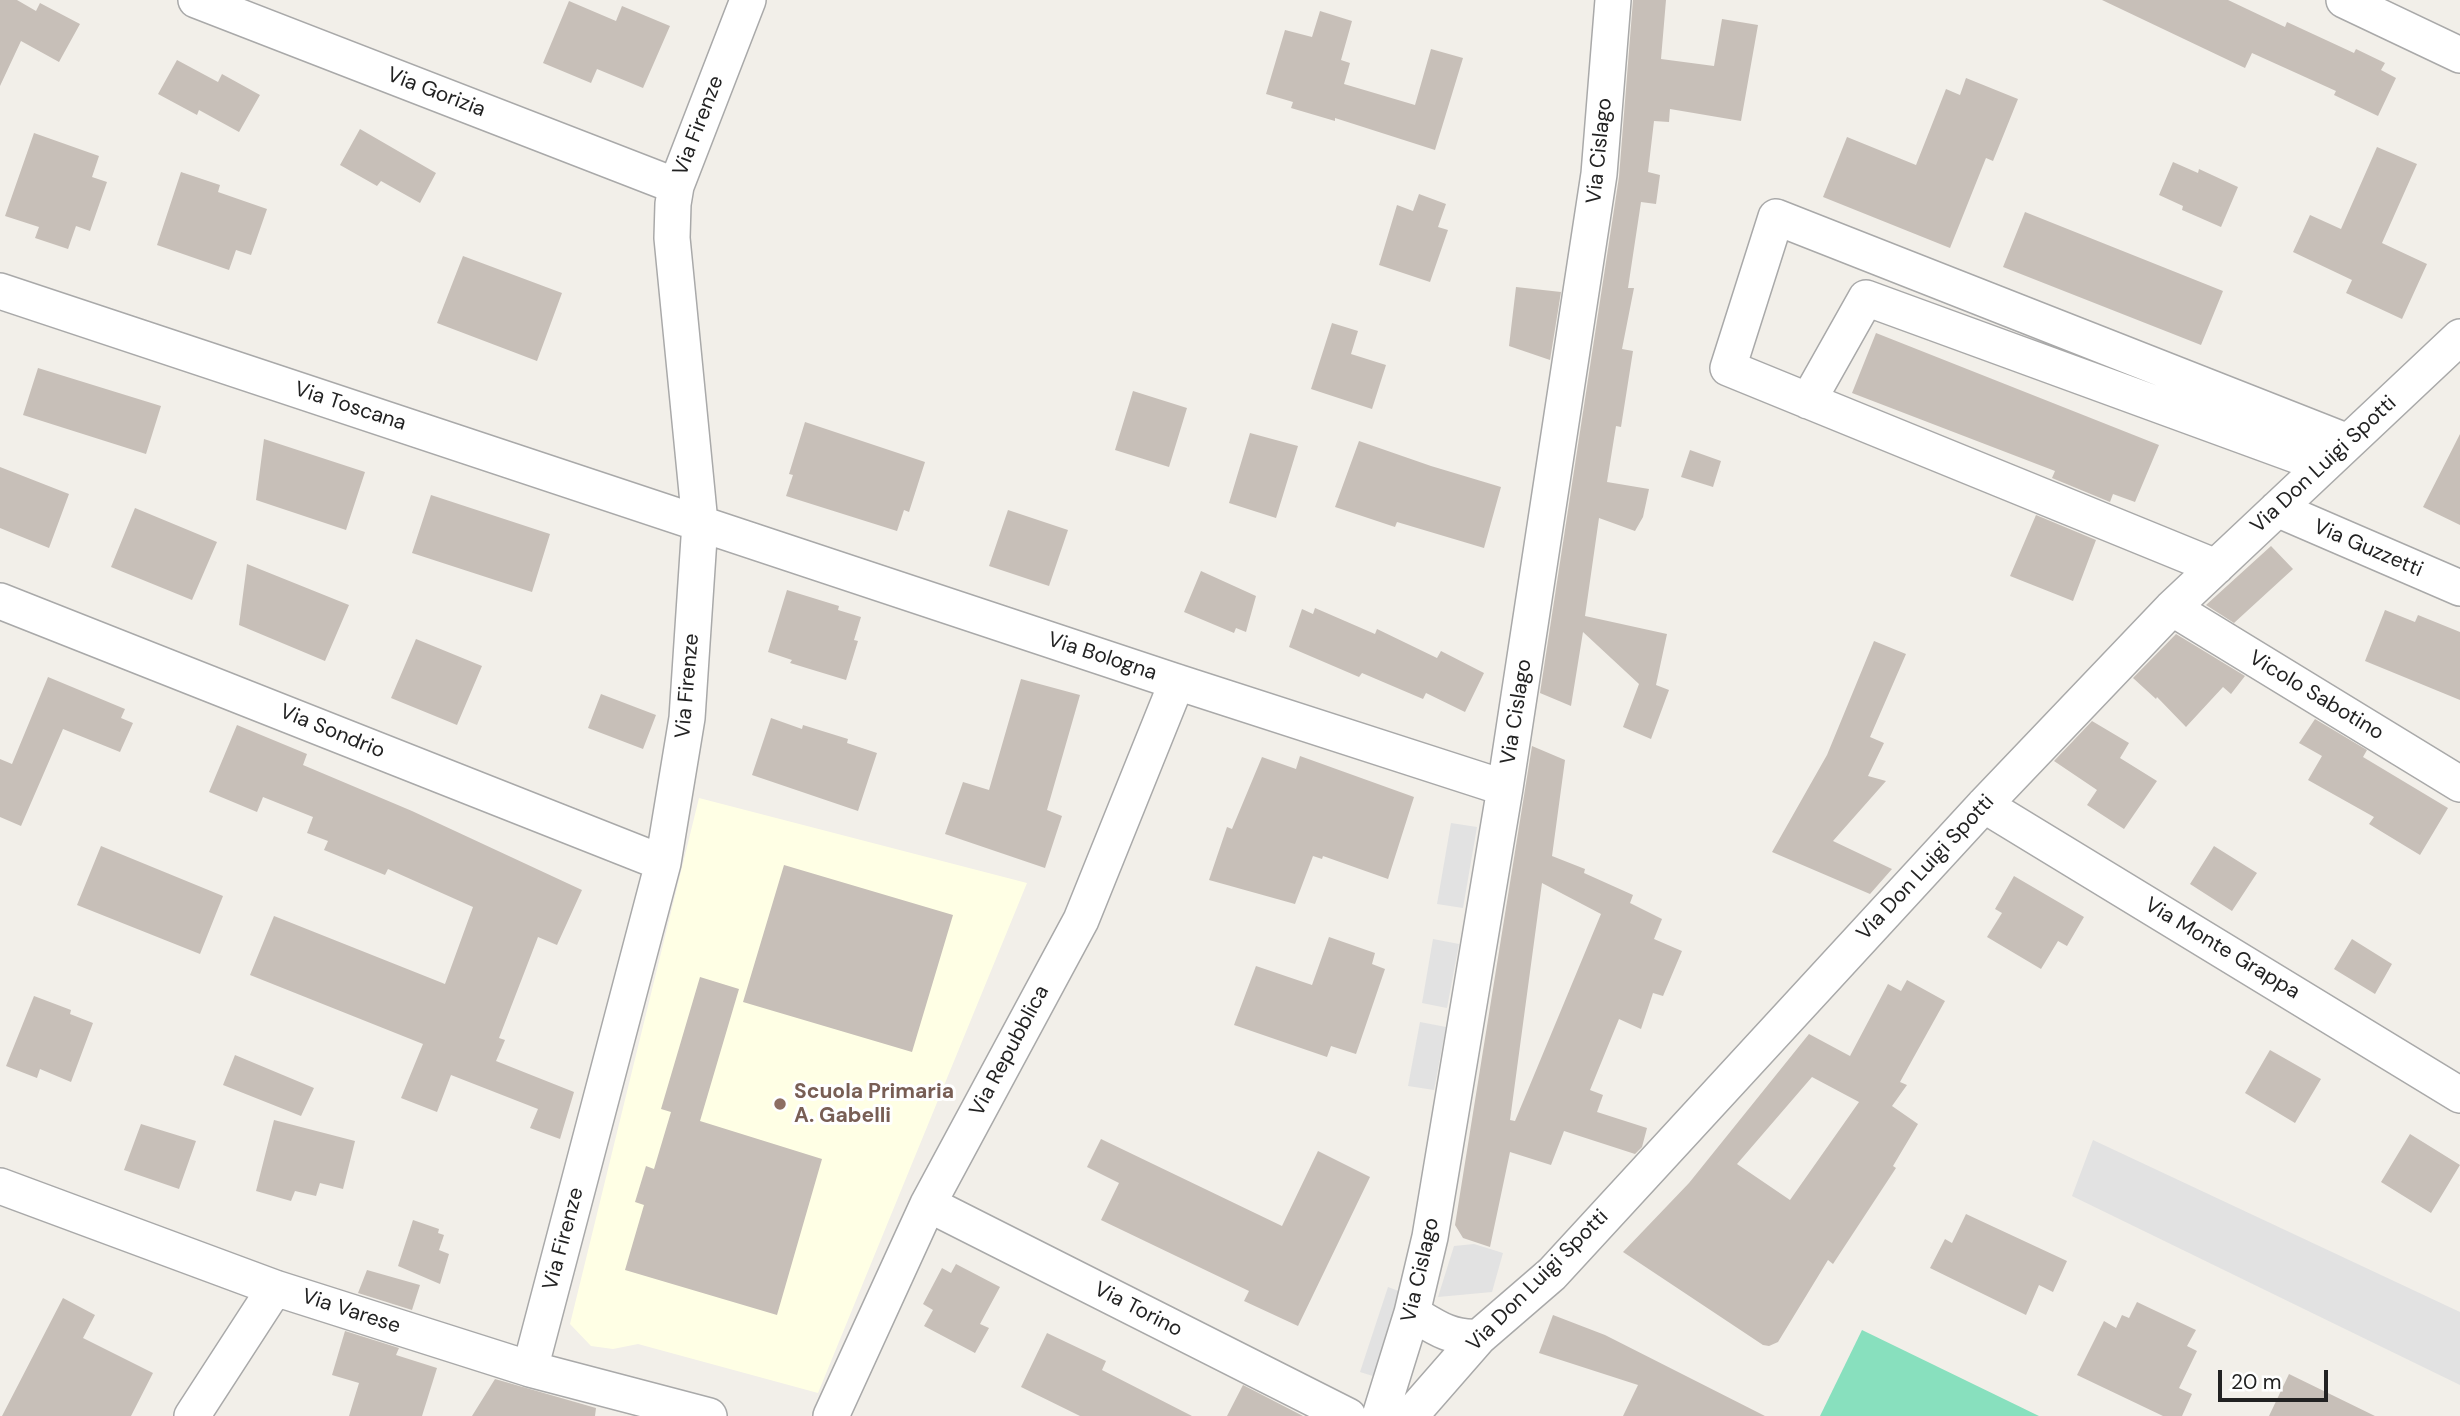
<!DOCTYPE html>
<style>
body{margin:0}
#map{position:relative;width:2460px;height:1416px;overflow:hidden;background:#f2efe9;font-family:"DM Sans",sans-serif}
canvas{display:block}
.scale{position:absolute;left:2218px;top:1370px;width:110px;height:32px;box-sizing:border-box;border:4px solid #222;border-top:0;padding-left:9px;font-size:21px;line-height:24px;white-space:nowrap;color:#222;-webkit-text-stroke:5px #fff;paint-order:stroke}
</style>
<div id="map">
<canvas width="2460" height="1416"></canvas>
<div class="scale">20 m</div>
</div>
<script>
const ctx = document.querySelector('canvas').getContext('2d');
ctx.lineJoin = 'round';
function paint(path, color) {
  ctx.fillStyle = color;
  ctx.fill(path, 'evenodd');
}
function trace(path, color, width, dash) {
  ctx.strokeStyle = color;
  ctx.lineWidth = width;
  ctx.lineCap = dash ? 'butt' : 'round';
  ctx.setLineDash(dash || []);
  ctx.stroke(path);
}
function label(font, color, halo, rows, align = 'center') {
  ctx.font = font + ' "DM Sans",sans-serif';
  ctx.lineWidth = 6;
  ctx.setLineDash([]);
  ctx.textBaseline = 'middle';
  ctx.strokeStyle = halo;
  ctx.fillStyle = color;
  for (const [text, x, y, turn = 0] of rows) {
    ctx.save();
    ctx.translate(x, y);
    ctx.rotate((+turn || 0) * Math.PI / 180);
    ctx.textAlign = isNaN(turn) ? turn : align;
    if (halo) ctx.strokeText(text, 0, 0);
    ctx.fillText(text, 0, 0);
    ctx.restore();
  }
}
paint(new Path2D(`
 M 699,798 L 1027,883 L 818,1393 L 638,1344 L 613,1349 L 591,1346 L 570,1324 Z`), '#ffffe5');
paint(new Path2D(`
 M 1862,1330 L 2039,1416 L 1820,1416 Z`), '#88e0be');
paint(new Path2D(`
 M 1451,823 L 1477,827 L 1463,908 L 1437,904 Z
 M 1433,939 L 1459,944 L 1447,1008 L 1422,1003 Z
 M 1420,1022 L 1446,1027 L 1434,1090 L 1408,1086 Z
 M 2093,1140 L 2460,1312 L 2460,1385 L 2072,1196 Z
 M 1474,1244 L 1503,1253 L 1492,1292 L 1438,1297 L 1454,1246 Z
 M 1388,1287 L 1404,1293 L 1376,1377 L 1360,1372 Z`), '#e2e2e2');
paint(new Path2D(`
 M 0,0 L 17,0 L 36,11 L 40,3 L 80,24 L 59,62 L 21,41 L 0,86 Z
 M 1633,0 L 1666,0 L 1661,59 L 1714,66 L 1722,19 L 1758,25 L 1741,121 L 1670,109 L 1669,122 L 1654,121 L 1648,172 L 1660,175 L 1656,204 L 1641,202 L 1628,288 L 1634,288 L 1622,349 L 1633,351 L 1621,427 L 1616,426 L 1607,482 L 1649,489 L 1643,517 L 1635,531 L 1599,518 L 1585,616 L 1667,634 L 1656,685 L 1669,690 L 1651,739 L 1623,727 L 1639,684 L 1583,632 L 1571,706 L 1540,693 L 1619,177 Z
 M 2102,0 L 2228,0 L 2285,27 L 2287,22 L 2354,53 L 2356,49 L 2385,63 L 2381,70 L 2396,78 L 2378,116 L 2334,95 L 2336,91 L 2252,53 L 2245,68 Z
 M 569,1 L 616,21 L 622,6 L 670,26 L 643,88 L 597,69 L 591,83 L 543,63 Z
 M 1320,11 L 1352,21 L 1341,60 L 1350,63 L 1344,84 L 1415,105 L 1431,49 L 1463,58 L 1435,150 L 1335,118 L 1335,121 L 1291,108 L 1293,102 L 1266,94 L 1285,30 L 1312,37 Z
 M 177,60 L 218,82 L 222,74 L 260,95 L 239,132 L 199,110 L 197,115 L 158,94 Z
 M 1966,78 L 2018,99 L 1993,161 L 1986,158 L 1950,248 L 1823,197 L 1847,137 L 1916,165 L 1946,89 L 1960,95 Z
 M 360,129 L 436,173 L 420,203 L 381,181 L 377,186 L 340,165 Z
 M 34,133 L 99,156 L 92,177 L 107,182 L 90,231 L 76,226 L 68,249 L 35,238 L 39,227 L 5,216 Z
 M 2377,147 L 2417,164 L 2382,243 L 2427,264 L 2402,319 L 2346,293 L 2352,280 L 2293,252 L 2310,215 L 2341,229 Z
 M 2173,162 L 2198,173 L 2199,169 L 2238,187 L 2221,227 L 2182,210 L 2183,206 L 2159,195 Z
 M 181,172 L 220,185 L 218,192 L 267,209 L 251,255 L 236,250 L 229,270 L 157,245 Z
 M 1419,194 L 1446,204 L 1438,227 L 1448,230 L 1430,282 L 1379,265 L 1397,205 L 1413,211 Z
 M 2025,212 L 2223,291 L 2201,345 L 2003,267 Z
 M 463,256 L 562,293 L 537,361 L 437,323 Z
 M 1516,287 L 1561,292 L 1550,360 L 1509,346 Z
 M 1332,323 L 1358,331 L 1351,354 L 1386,365 L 1372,409 L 1311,389 Z
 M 1876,333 L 2159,445 L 2135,502 L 2113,494 L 2110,502 L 2052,478 L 2055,471 L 1852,393 Z
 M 38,368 L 161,406 L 146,454 L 23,415 Z
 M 1133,391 L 1187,408 L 1169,467 L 1115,450 Z
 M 805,422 L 925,462 L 909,512 L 904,510 L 897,531 L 786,496 L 793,475 L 789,474 Z
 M 1250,433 L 1298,446 L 1276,518 L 1229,503 Z
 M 2460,434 L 2460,525 L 2423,507 Z
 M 264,439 L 365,472 L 346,530 L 256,500 Z
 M 1359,441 L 1431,466 L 1501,487 L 1484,548 L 1397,522 L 1395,527 L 1335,507 Z
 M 1690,450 L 1721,461 L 1713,487 L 1681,477 Z
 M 0,467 L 69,494 L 49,548 L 0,528 Z
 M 431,495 L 550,534 L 532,592 L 412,553 Z
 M 135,508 L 217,542 L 192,600 L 111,567 Z
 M 1008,510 L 1068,530 L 1049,586 L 989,566 Z
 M 2036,515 L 2096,540 L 2073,601 L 2010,576 Z
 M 2271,546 L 2293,569 L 2234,623 L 2206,605 Z
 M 247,564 L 349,605 L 325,661 L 239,625 Z
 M 1201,571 L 1256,596 L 1246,632 L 1236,628 L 1234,633 L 1184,612 Z
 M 787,590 L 839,606 L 838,610 L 861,617 L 854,640 L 858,641 L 846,680 L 790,663 L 792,660 L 768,652 Z
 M 1315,608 L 1375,634 L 1377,629 L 1437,658 L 1441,651 L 1484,673 L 1465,712 L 1426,693 L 1423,699 L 1362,673 L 1359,677 L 1289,647 L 1302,609 L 1313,614 Z
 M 2385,610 L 2415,622 L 2418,615 L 2460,632 L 2460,700 L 2365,661 Z
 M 2176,634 L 2245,676 L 2231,694 L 2223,687 L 2186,727 L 2157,697 L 2156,699 L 2133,678 Z
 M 416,639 L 482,666 L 457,725 L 391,698 Z
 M 1874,641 L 1906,654 L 1870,737 L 1884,743 L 1868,776 L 1886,781 L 1833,841 L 1892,869 L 1870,894 L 1772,852 L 1827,755 Z
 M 48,677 L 125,709 L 121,718 L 133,723 L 120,752 L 63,729 L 21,826 L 0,817 L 0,759 L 12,764 Z
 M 1021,679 L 1080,695 L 1047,810 L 1062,816 L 1045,868 L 945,834 L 963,782 L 989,790 Z
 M 601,694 L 656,715 L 643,749 L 588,728 Z
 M 771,718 L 802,729 L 803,725 L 848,739 L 847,743 L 877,753 L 858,811 L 752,775 Z
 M 2315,719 L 2367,750 L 2363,757 L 2448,808 L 2420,855 L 2369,824 L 2374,817 L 2308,780 L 2322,756 L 2299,743 Z
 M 2092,721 L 2129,743 L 2120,758 L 2157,781 L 2124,829 L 2087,805 L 2097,790 L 2054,761 Z
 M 237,725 L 307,754 L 303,765 L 412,811 L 582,890 L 557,945 L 538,937 L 499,1038 L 505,1040 L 496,1061 L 574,1092 L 560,1139 L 530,1128 L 538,1109 L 451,1075 L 437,1112 L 401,1098 L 423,1044 L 250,975 L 274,916 L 445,984 L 473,907 L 388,869 L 385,875 L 324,850 L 328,841 L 307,833 L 313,817 L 263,797 L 257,812 L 209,792 Z
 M 1532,746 L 1565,760 L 1552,856 L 1585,869 L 1584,873 L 1633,895 L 1630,903 L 1662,919 L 1654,939 L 1682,951 L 1663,996 L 1653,993 L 1641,1029 L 1619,1019 L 1590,1090 L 1603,1095 L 1597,1112 L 1647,1128 L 1642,1147 L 1635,1154 L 1564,1131 L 1551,1165 L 1510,1152 L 1490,1247 L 1463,1238 L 1455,1225 ZM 1542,883 L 1601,914 L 1515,1121 L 1510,1120 Z
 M 1300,756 L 1414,797 L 1388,879 L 1323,856 L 1322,859 L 1313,856 L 1295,904 L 1209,880 L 1227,827 L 1232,829 L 1262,757 L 1296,769 Z
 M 101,846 L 223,896 L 200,954 L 77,905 Z
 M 2214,846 L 2257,873 L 2232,911 L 2190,884 Z
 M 784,865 L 953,915 L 912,1052 L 743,1002 Z
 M 2014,876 L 2084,917 L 2067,946 L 2058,941 L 2041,969 L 1987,937 L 2002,913 L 1995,909 Z
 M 1329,937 L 1375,953 L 1372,964 L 1385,969 L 1356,1054 L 1331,1046 L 1327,1057 L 1234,1025 L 1256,966 L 1312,985 Z
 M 2352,939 L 2392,964 L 2375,994 L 2334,969 Z
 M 700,977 L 739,989 L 700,1121 L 822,1159 L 777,1315 L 625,1270 L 644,1205 L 635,1202 L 646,1166 L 654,1169 L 671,1112 L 661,1109 Z
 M 1907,980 L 1945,1001 L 1900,1082 L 1907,1085 L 1892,1106 L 1918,1124 L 1893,1166 L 1896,1168 L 1833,1264 L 1828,1260 L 1778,1342 L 1769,1346 L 1763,1345 L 1623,1252 L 1689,1183 L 1809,1034 L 1850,1056 L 1888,984 L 1901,991 ZM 1812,1077 L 1859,1102 L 1790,1200 L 1737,1164 Z
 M 34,996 L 71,1010 L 70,1014 L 93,1023 L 71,1082 L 40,1069 L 37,1078 L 6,1066 Z
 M 2270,1050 L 2321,1079 L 2295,1123 L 2245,1093 Z
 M 235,1055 L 314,1088 L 301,1116 L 223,1085 Z
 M 274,1120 L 355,1141 L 343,1189 L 320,1183 L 316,1196 L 295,1191 L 291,1201 L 256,1191 Z
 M 141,1124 L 196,1141 L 179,1189 L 124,1170 Z
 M 2410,1134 L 2460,1165 L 2431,1213 L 2381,1182 Z
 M 1101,1139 L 1282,1226 L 1318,1151 L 1370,1177 L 1298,1326 L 1244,1301 L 1249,1291 L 1101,1220 L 1119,1183 L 1087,1167 Z
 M 1966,1214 L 2067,1261 L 2053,1292 L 2039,1285 L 2026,1315 L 1930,1268 L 1945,1239 L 1952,1243 Z
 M 413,1220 L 439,1229 L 438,1233 L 444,1235 L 439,1250 L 449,1254 L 440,1284 L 398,1266 Z
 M 956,1264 L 1000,1287 L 980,1324 L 989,1328 L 975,1353 L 924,1326 L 933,1310 L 923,1304 L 942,1268 L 951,1273 Z
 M 367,1270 L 420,1285 L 412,1310 L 358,1293 Z
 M 63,1298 L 95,1315 L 83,1338 L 153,1373 L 131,1416 L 2,1416 Z
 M 2137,1302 L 2196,1330 L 2187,1346 L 2197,1351 L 2179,1388 L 2192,1394 L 2182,1416 L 2163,1416 L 2077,1375 L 2104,1321 L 2116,1328 L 2122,1315 L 2129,1318 Z
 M 1553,1315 L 1605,1335 L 1765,1416 L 1623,1416 L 1638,1385 L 1539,1353 Z
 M 345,1331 L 399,1348 L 396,1355 L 437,1368 L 422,1416 L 349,1416 L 359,1383 L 332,1375 Z
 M 1047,1333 L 1106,1361 L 1102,1370 L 1192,1416 L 1080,1416 L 1021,1387 Z
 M 2289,1374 L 2375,1416 L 2269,1416 Z
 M 495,1379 L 596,1408 L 595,1416 L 472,1416 Z
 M 1243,1385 L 1303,1416 L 1227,1416 Z`), '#c7bfb8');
const minor = new Path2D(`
 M 196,0 L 676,186
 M 2344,0 L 2460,55
 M 0,291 L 1177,682 L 1505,788
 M 1808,401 L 1866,298 L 2323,465
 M 2277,509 L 2460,588
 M 2216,567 L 1728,368 L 1776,217 L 2348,442
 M 0,601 L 663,863
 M 2172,608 L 2460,784
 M 1984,805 L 2460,1095
 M 0,1186 L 275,1288 L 530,1369 L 709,1416
 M 928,1204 L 1348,1416
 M 1412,1313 C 1435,1327 1451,1339 1479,1337
 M 530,1369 L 663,863 L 687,718 L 700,523 L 672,238 L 673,204 L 676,186 L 748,0
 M 192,1416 L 275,1288
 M 831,1416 L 928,1204 L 1081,920 L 1177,682
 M 1380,1416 L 1412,1313 L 1430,1237 L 1505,788 L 1599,174 L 1613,0
 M 1410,1416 L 1479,1337 L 1552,1274 L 1984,805 L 2172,608 L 2460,337`);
trace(minor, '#a9a9a9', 38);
trace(minor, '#fff', 35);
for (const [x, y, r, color] of [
 [780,1104,7,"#8d6e63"]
]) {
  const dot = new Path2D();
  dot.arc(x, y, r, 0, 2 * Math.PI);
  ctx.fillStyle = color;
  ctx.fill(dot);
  trace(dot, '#fff', 2.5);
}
label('21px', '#222', '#fff', [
 ["Via Gorizia",436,93,21],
 ["Via Firenze",699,126,-69],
 ["Via Cislago",1600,151,-84],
 ["Via Toscana",350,407,18],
 ["Via Don Luigi Spotti",2324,465,-43],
 ["Via Guzzetti",2368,549,23],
 ["Via Bologna",1102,657,18],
 ["Via Firenze",688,686,-85],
 ["Vicolo Sabotino",2316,696,31],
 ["Via Cislago",1517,712,-81],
 ["Via Sondrio",332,732,22],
 ["Via Don Luigi Spotti",1926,868,-47],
 ["Via Monte Grappa",2222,949,31],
 ["Via Repubblica",1010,1051,-62],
 ["Via Firenze",564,1239,-75],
 ["Via Cislago",1421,1270,-77],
 ["Via Don Luigi Spotti",1538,1281,-45],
 ["Via Torino",1138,1310,27],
 ["Via Varese",351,1312,18]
]);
label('bold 21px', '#785e54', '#fff', [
 ["Scuola Primaria",794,1092],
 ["A. Gabelli",794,1116]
], 'left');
</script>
